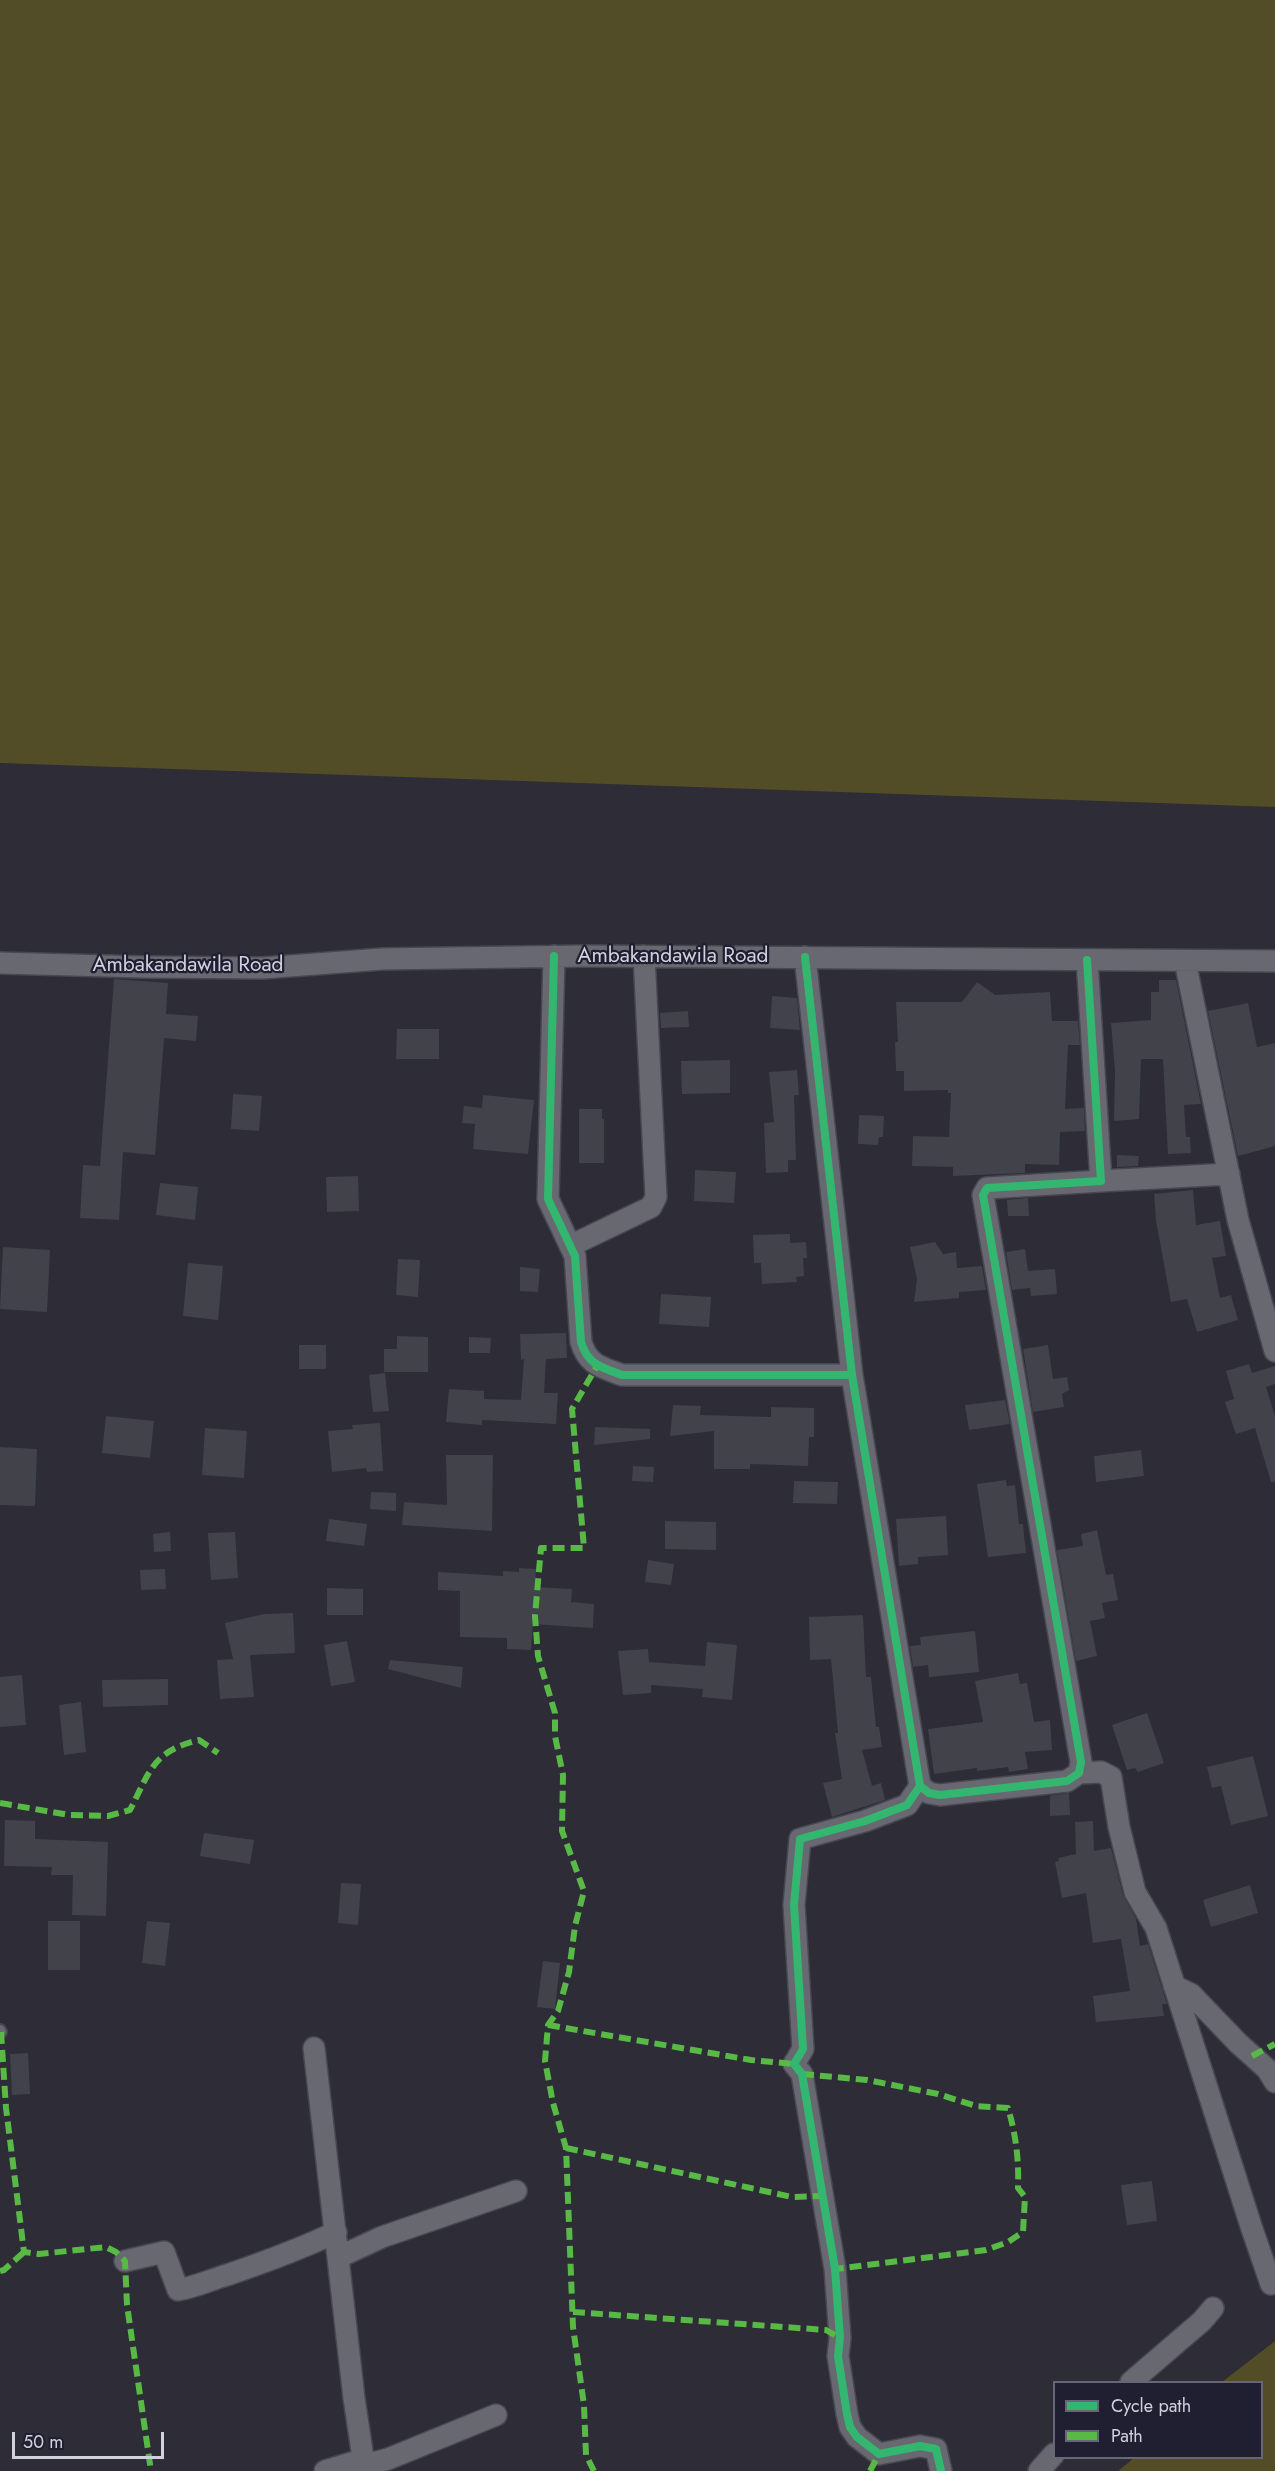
<!DOCTYPE html>
<style>
body{margin:0}
#map{position:relative;width:1275px;height:2471px;overflow:hidden;background:#2d2c37;font-family:Jost,sans-serif}
canvas{display:block}
.legend{position:absolute;left:1053px;top:2381px;width:210px;height:78px;box-sizing:border-box;background:#201f31;border:2px solid #676676;margin:0;padding:8px 10px;list-style:none;font-size:18px;color:#d1d1dd}
.legend li{display:flex;align-items:center;gap:12px;height:30px}
.legend b{width:30px;border:2px solid #676676}
.scale{position:absolute;left:12px;top:2432px;width:152px;height:27px;box-sizing:border-box;border:3px solid #d1d1dd;border-top:0;padding-left:8px;font-size:18px;line-height:21px;white-space:nowrap;color:#d1d1dd;-webkit-text-stroke:4px #201f31;paint-order:stroke}
</style>
<div id="map">
<canvas width="1275" height="2471"></canvas>
<ul class="legend">
<li><b style="height:8px;background:#33b770"></b>Cycle path</li>
<li><b style="height:8px;background:#58b947"></b>Path</li>
</ul>
<div class="scale">50 m</div>
</div>
<script>
const ctx = document.querySelector('canvas').getContext('2d');
ctx.lineJoin = 'round';
function paint(path, color) {
  ctx.fillStyle = color;
  ctx.fill(path, 'evenodd');
}
function trace(path, color, width, dash) {
  ctx.strokeStyle = color;
  ctx.lineWidth = width;
  ctx.lineCap = dash ? 'butt' : 'round';
  ctx.setLineDash(dash || []);
  ctx.stroke(path);
}
function label(font, color, halo, rows, align = 'center') {
  ctx.font = font + ' Jost,sans-serif';
  ctx.lineWidth = 4.5;
  ctx.setLineDash([]);
  ctx.textBaseline = 'middle';
  ctx.strokeStyle = halo;
  ctx.fillStyle = color;
  for (const [text, x, y, turn = 0] of rows) {
    ctx.save();
    ctx.translate(x, y);
    ctx.rotate((+turn || 0) * Math.PI / 180);
    ctx.textAlign = isNaN(turn) ? turn : align;
    if (halo) ctx.strokeText(text, 0, 0);
    ctx.fillText(text, 0, 0);
    ctx.restore();
  }
}
paint(new Path2D(`
 M 0,0 L 1275,0 L 1275,807 L 0,763 Z
 M 1275,2341 L 1275,2471 L 1118,2471 L 1134,2458 L 1262,2458 L 1262,2382 L 1222,2382 Z`), '#524d27');
paint(new Path2D(`
 M 114,979 L 168,983 L 166,1014 L 198,1016 L 196,1041 L 164,1038 L 155,1155 L 123,1152 L 119,1220 L 80,1218 L 83,1165 L 100,1166 Z
 M 1159,980 L 1176,980 L 1201,1104 L 1184,1105 L 1186,1137 L 1190,1137 L 1191,1153 L 1168,1154 L 1163,1059 L 1141,1059 L 1139,1119 L 1114,1121 L 1115,1071 L 1111,1023 L 1151,1020 L 1151,992 L 1159,992 Z
 M 977,982 L 995,995 L 1050,992 L 1052,1021 L 1078,1021 L 1080,1045 L 1068,1045 L 1065,1109 L 1084,1108 L 1085,1131 L 1060,1132 L 1059,1165 L 1025,1164 L 1025,1173 L 953,1176 L 953,1167 L 912,1166 L 913,1136 L 949,1137 L 951,1093 L 948,1093 L 948,1090 L 904,1091 L 904,1071 L 896,1071 L 895,1042 L 898,1042 L 896,1002 L 962,1002 Z
 M 772,996 L 797,998 L 800,1030 L 770,1028 Z
 M 1248,1003 L 1257,1047 L 1275,1043 L 1275,1146 L 1238,1156 L 1208,1011 Z
 M 688,1011 L 689,1027 L 661,1028 L 660,1013 Z
 M 397,1029 L 439,1029 L 439,1059 L 396,1059 Z
 M 730,1060 L 730,1093 L 682,1094 L 681,1061 Z
 M 797,1070 L 799,1095 L 794,1095 L 796,1160 L 788,1160 L 788,1172 L 766,1173 L 764,1123 L 774,1122 L 769,1072 Z
 M 233,1094 L 262,1096 L 259,1131 L 231,1129 Z
 M 483,1095 L 534,1100 L 528,1154 L 473,1149 L 475,1124 L 462,1123 L 464,1106 L 482,1108 Z
 M 579,1109 L 602,1109 L 602,1119 L 604,1119 L 604,1163 L 579,1163 Z
 M 859,1115 L 884,1116 L 883,1137 L 879,1137 L 878,1145 L 858,1144 Z
 M 1117,1155 L 1139,1156 L 1138,1166 L 1117,1167 Z
 M 695,1170 L 736,1172 L 734,1203 L 694,1201 Z
 M 358,1176 L 359,1211 L 327,1212 L 326,1177 Z
 M 160,1183 L 198,1187 L 195,1220 L 156,1215 Z
 M 1193,1190 L 1196,1225 L 1220,1221 L 1226,1256 L 1212,1258 L 1220,1298 L 1231,1295 L 1238,1320 L 1197,1332 L 1187,1299 L 1171,1302 L 1156,1221 L 1154,1194 Z
 M 1028,1198 L 1029,1216 L 1008,1216 L 1007,1200 Z
 M 790,1234 L 790,1243 L 806,1242 L 807,1258 L 803,1258 L 804,1276 L 796,1277 L 797,1282 L 762,1284 L 761,1263 L 754,1263 L 753,1235 Z
 M 935,1242 L 943,1254 L 956,1252 L 957,1268 L 982,1266 L 986,1290 L 959,1292 L 959,1298 L 914,1302 L 917,1279 L 910,1247 Z
 M 3,1247 L 50,1250 L 47,1312 L 0,1309 Z
 M 1025,1249 L 1028,1271 L 1055,1269 L 1057,1294 L 1031,1296 L 1030,1288 L 1012,1290 L 1006,1252 Z
 M 398,1259 L 420,1260 L 418,1297 L 396,1295 Z
 M 188,1263 L 223,1266 L 218,1320 L 183,1316 Z
 M 520,1267 L 540,1269 L 538,1292 L 520,1291 Z
 M 661,1294 L 711,1297 L 709,1327 L 659,1324 Z
 M 566,1333 L 567,1358 L 546,1359 L 544,1393 L 558,1393 L 556,1424 L 482,1420 L 482,1425 L 446,1422 L 449,1389 L 484,1391 L 484,1399 L 521,1400 L 524,1359 L 521,1360 L 520,1334 Z
 M 397,1336 L 428,1337 L 428,1372 L 384,1372 L 384,1349 L 397,1349 Z
 M 469,1337 L 491,1338 L 490,1353 L 469,1353 Z
 M 299,1345 L 326,1345 L 326,1369 L 299,1369 Z
 M 1048,1345 L 1053,1379 L 1067,1377 L 1069,1390 L 1062,1394 L 1064,1407 L 1033,1412 L 1023,1349 Z
 M 1249,1364 L 1252,1373 L 1275,1366 L 1275,1384 L 1266,1387 L 1275,1416 L 1275,1482 L 1271,1482 L 1255,1428 L 1236,1434 L 1225,1402 L 1234,1399 L 1226,1371 Z
 M 385,1373 L 389,1411 L 373,1412 L 369,1375 Z
 M 1005,1400 L 1010,1424 L 969,1430 L 965,1405 Z
 M 673,1405 L 701,1406 L 700,1415 L 771,1417 L 771,1407 L 814,1408 L 814,1437 L 809,1437 L 808,1466 L 750,1464 L 750,1469 L 714,1469 L 714,1431 L 670,1436 Z
 M 106,1416 L 154,1421 L 150,1458 L 102,1453 Z
 M 380,1423 L 383,1471 L 367,1472 L 366,1468 L 332,1472 L 328,1431 L 353,1429 L 352,1425 Z
 M 595,1427 L 650,1429 L 650,1439 L 594,1445 Z
 M 205,1428 L 247,1431 L 244,1478 L 202,1475 Z
 M 0,1447 L 37,1449 L 35,1506 L 0,1505 Z
 M 1141,1450 L 1144,1476 L 1096,1482 L 1094,1456 Z
 M 446,1455 L 493,1455 L 492,1531 L 402,1525 L 404,1502 L 447,1505 Z
 M 633,1466 L 654,1467 L 653,1482 L 632,1481 Z
 M 1006,1480 L 1007,1486 L 1015,1485 L 1019,1524 L 1023,1524 L 1026,1553 L 988,1557 L 977,1484 Z
 M 794,1481 L 838,1482 L 837,1504 L 793,1503 Z
 M 371,1492 L 396,1493 L 396,1511 L 370,1509 Z
 M 946,1516 L 948,1555 L 918,1557 L 918,1564 L 899,1566 L 896,1519 Z
 M 329,1519 L 367,1524 L 364,1546 L 326,1541 Z
 M 665,1521 L 716,1522 L 716,1550 L 665,1549 Z
 M 1097,1530 L 1106,1575 L 1113,1574 L 1118,1600 L 1102,1603 L 1105,1618 L 1090,1621 L 1097,1656 L 1076,1661 L 1057,1550 L 1083,1546 L 1081,1534 Z
 M 170,1532 L 171,1551 L 154,1552 L 153,1534 Z
 M 235,1532 L 238,1578 L 211,1580 L 208,1533 Z
 M 648,1560 L 674,1564 L 671,1585 L 645,1582 Z
 M 519,1568 L 536,1569 L 535,1587 L 572,1589 L 571,1602 L 594,1604 L 593,1628 L 533,1624 L 531,1650 L 507,1649 L 507,1638 L 460,1637 L 460,1591 L 438,1590 L 438,1572 L 503,1576 L 503,1571 L 519,1572 Z
 M 165,1569 L 166,1589 L 141,1590 L 140,1570 Z
 M 327,1588 L 363,1589 L 363,1615 L 327,1615 Z
 M 293,1613 L 295,1653 L 250,1655 L 254,1697 L 220,1699 L 217,1660 L 233,1659 L 225,1623 L 264,1614 Z
 M 863,1615 L 866,1677 L 871,1677 L 876,1727 L 879,1727 L 882,1747 L 862,1750 L 872,1786 L 881,1783 L 885,1800 L 832,1817 L 823,1783 L 842,1779 L 835,1733 L 838,1733 L 831,1659 L 810,1660 L 809,1617 Z
 M 975,1631 L 979,1672 L 929,1677 L 928,1665 L 913,1667 L 910,1646 L 921,1645 L 920,1637 Z
 M 347,1641 L 355,1682 L 331,1686 L 324,1645 Z
 M 707,1642 L 737,1645 L 732,1700 L 702,1697 L 703,1689 L 651,1685 L 651,1693 L 623,1695 L 618,1651 L 648,1649 L 649,1662 L 705,1666 Z
 M 390,1660 L 463,1667 L 461,1688 L 388,1669 Z
 M 1018,1673 L 1020,1684 L 1027,1683 L 1034,1722 L 1050,1720 L 1052,1750 L 1025,1752 L 1028,1769 L 1009,1772 L 1008,1767 L 977,1771 L 977,1768 L 934,1774 L 928,1729 L 983,1722 L 975,1681 Z
 M 22,1675 L 26,1725 L 0,1727 L 0,1677 Z
 M 168,1679 L 168,1705 L 103,1707 L 102,1680 Z
 M 81,1702 L 86,1752 L 64,1755 L 59,1705 Z
 M 1147,1713 L 1164,1763 L 1138,1772 L 1135,1768 L 1127,1770 L 1112,1725 Z
 M 1253,1756 L 1268,1816 L 1231,1825 L 1221,1786 L 1212,1788 L 1207,1767 Z
 M 1069,1793 L 1070,1815 L 1050,1816 L 1050,1796 Z
 M 5,1820 L 35,1821 L 35,1839 L 108,1842 L 106,1916 L 72,1915 L 73,1875 L 51,1875 L 52,1867 L 4,1866 Z
 M 1093,1821 L 1094,1851 L 1111,1848 L 1123,1895 L 1136,1919 L 1140,1946 L 1148,1944 L 1167,2004 L 1162,2004 L 1164,2016 L 1096,2022 L 1093,1996 L 1130,1991 L 1121,1939 L 1093,1943 L 1086,1893 L 1062,1898 L 1055,1862 L 1059,1861 L 1058,1858 L 1076,1854 L 1075,1822 Z
 M 204,1833 L 254,1840 L 250,1864 L 200,1856 Z
 M 341,1883 L 361,1884 L 358,1925 L 338,1923 Z
 M 1250,1885 L 1258,1913 L 1211,1927 L 1203,1900 Z
 M 48,1921 L 80,1921 L 80,1970 L 48,1970 Z
 M 147,1921 L 170,1923 L 165,1966 L 142,1963 Z
 M 543,1961 L 560,1963 L 555,2009 L 537,2007 Z
 M 28,2053 L 30,2094 L 12,2095 L 10,2054 Z
 M 1152,2181 L 1157,2221 L 1127,2225 L 1121,2185 Z`), '#42424b');
const service = new Path2D(`
 M 0,2030 L 1,2032`);
const minor = new Path2D(`
 M 554,956 L 548,1199 L 575,1256 L 581,1342 C 588,1365 601,1367 622,1375 L 852,1375
 M 805,957 L 852,1375 L 920,1786 L 929,1793 L 940,1795 L 1067,1781 L 1079,1773 L 1081,1762 L 983,1195 L 987,1188 L 1101,1181 L 1087,960
 M 1185,961 L 1238,1220 L 1275,1351
 M 0,963 L 143,967 L 263,968 L 382,959 L 585,956 L 1275,961
 M 1101,1181 L 1229,1174
 M 570,1246 L 651,1207 L 656,1197 L 644,956
 M 1079,1773 L 1101,1772 L 1111,1777 L 1119,1827 L 1135,1892 L 1156,1928 L 1251,2226 L 1271,2284
 M 920,1786 L 907,1805 L 865,1821 L 800,1839 L 794,1905 L 803,2049 L 794,2064 L 802,2074 L 835,2269 L 840,2338 L 838,2356 L 847,2414 L 850,2427 L 857,2437 L 879,2454 L 920,2446 L 936,2449 L 941,2471
 M 1174,1986 L 1191,1994 L 1238,2043 L 1267,2069 L 1275,2082
 M 314,2048 L 354,2398 L 365,2471
 M 339,2257 L 382,2237 L 516,2191
 M 125,2261 L 164,2252 L 178,2290 C 195,2287 210,2280 227,2275 C 265,2262 301,2249 336,2232
 M 1131,2382 L 1202,2321 L 1213,2308
 M 365,2465 L 388,2459 L 496,2415
 M 325,2471 L 364,2459
 M 1039,2471 L 1054,2454`);
trace(service, '#484750', 14);
trace(minor, '#484750', 24);
trace(service, '#686871', 10);
trace(minor, '#686871', 21);
trace(new Path2D(`
 M 0,1803 L 69,1815 L 108,1816 L 130,1810 C 150,1771 153,1751 199,1740 L 218,1753
 M 548,2025 L 751,2060 L 794,2064
 M 1,2032 L 6,2108 L 24,2252 L 39,2254 L 106,2247 L 116,2252 L 125,2261 L 127,2305 L 151,2471
 M 1252,2056 L 1275,2044
 M 802,2074 L 867,2080 L 938,2094 L 976,2106 L 1008,2108 C 1016,2135 1019,2160 1018,2188 L 1025,2197 L 1023,2232 L 1008,2242 L 986,2250 L 835,2269
 M 566,2148 L 792,2197 L 823,2196
 M 0,2271 L 4,2270 L 24,2252
 M 573,2312 L 826,2330 L 840,2338
 M 594,2471 L 586,2455 L 584,2405 L 573,2327 L 566,2148 L 553,2103 L 545,2061 L 548,2025 L 558,2011 L 569,1972 L 575,1926 L 584,1891 L 562,1831 L 563,1775 L 555,1736 L 555,1713 L 538,1656 L 535,1616 L 541,1548 L 584,1548 L 572,1409 L 597,1366
 M 870,2471 L 879,2454`), '#58b947', 6, [12, 6]);
trace(new Path2D(`
 M 554,956 L 548,1199 L 575,1256 L 581,1342 C 588,1365 601,1367 622,1375 L 852,1375
 M 805,957 L 852,1375 L 920,1786 L 929,1793 L 940,1795 L 1067,1781 L 1079,1773 L 1081,1762 L 983,1195 L 987,1188 L 1101,1181 L 1087,960
 M 920,1786 L 907,1805 L 865,1821 L 800,1839 L 794,1905 L 803,2049 L 794,2064 L 802,2074 L 835,2269 L 840,2338 L 838,2356 L 847,2414 L 850,2427 L 857,2437 L 879,2454 L 920,2446 L 936,2449 L 941,2471`), '#33b770', 8);
label('21px', '#d1d1dd', '#201f31', [
 ["Ambakandawila Road",673,957],
 ["Ambakandawila Road",188,966]
]);
</script>
